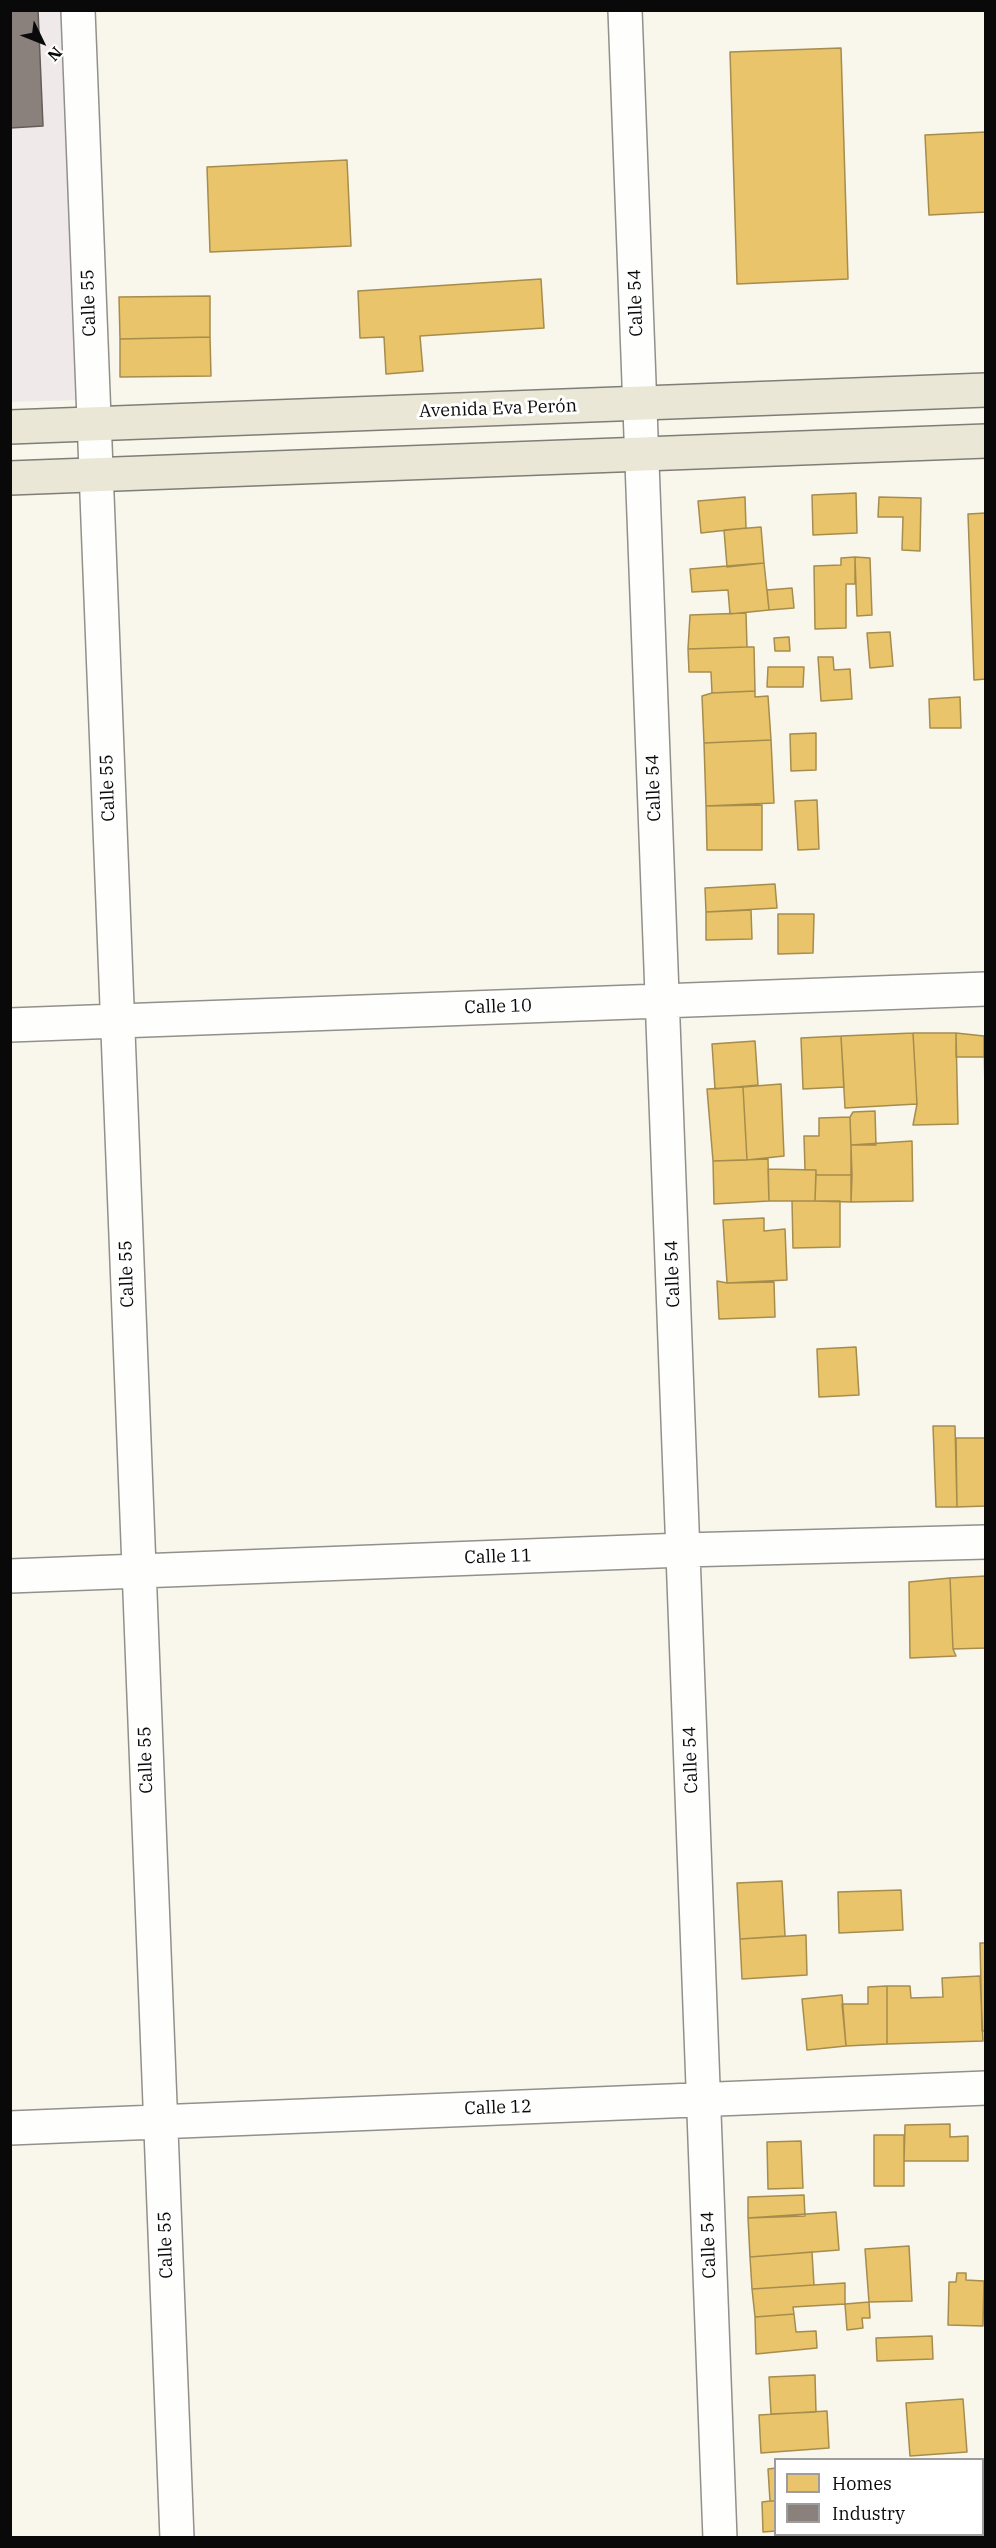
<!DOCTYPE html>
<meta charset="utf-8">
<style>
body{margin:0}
#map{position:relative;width:996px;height:2548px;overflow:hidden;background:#f9f7ec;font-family:"IBM Plex Serif",serif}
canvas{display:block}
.frame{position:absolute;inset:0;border:12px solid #090909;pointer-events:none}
.legend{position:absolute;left:774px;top:2458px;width:210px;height:78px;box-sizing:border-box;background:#fff;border:2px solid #9d9d9d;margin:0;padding:8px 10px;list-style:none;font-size:18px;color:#090909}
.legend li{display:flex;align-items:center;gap:12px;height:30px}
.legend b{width:30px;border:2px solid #9d9d9d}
.north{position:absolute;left:12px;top:12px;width:60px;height:60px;-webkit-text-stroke:4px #fff;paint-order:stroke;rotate:133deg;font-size:16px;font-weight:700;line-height:24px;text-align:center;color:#090909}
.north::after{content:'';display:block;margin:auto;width:21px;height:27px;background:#090909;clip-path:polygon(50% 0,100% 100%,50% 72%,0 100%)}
</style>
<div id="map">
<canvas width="996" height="2548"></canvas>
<div class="frame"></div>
<ul class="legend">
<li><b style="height:16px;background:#e9c46a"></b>Homes</li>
<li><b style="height:16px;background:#8a817c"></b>Industry</li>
</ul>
<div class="north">N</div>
</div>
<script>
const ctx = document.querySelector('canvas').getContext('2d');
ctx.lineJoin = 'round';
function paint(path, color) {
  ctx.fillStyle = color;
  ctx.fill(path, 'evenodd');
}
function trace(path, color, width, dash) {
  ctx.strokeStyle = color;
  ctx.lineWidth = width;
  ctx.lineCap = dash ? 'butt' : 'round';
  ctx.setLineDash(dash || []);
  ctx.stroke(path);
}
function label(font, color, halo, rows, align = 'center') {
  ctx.font = font + ' "IBM Plex Serif",serif';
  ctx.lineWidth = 6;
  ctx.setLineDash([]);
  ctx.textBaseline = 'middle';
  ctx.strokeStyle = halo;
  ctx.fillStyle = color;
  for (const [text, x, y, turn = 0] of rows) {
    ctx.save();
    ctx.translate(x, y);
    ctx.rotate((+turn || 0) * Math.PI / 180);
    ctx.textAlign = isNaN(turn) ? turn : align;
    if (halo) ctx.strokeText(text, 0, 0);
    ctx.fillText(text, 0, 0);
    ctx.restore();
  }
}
paint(new Path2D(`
 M 10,11 L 63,11 L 85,400 L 11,402 Z`), '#f0e9ea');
const homes = new Path2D(`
 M 841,48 L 848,279 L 737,284 L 730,52 Z
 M 986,132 L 986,212 L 929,215 L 925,135 Z
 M 347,160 L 351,246 L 210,252 L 207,167 Z
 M 541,279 L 544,328 L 420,336 L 423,371 L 386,374 L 384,337 L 360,338 L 358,291 Z
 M 210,296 L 210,337 L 120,339 L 119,297 Z
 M 210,337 L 211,376 L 120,377 L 120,339 Z
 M 856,493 L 857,533 L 813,535 L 812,495 Z
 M 745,497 L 746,528 L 701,533 L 698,501 Z
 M 879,497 L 921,498 L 920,551 L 902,550 L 903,517 L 878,517 Z
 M 986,513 L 986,679 L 974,680 L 968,514 Z
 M 761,527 L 764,563 L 727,567 L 724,530 Z
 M 855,557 L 855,584 L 846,584 L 846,628 L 815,629 L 814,566 L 841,565 L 841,558 Z
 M 855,557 L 870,558 L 872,615 L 857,616 Z
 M 764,563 L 769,610 L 730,614 L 728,590 L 692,592 L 690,569 Z
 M 792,588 L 794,608 L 769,610 L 767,590 Z
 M 746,613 L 747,647 L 688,649 L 690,615 Z
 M 890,632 L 893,666 L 870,668 L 867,633 Z
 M 789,637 L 790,651 L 775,651 L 774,638 Z
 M 747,647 L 754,647 L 755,691 L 712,693 L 711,672 L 689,672 L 688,649 Z
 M 818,657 L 833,657 L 834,670 L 850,669 L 852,699 L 821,701 Z
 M 768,667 L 804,667 L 803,687 L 767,687 Z
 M 755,691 L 755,697 L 768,696 L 771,740 L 704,743 L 702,696 L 712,693 Z
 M 960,697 L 961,728 L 930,728 L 929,699 Z
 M 816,733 L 816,770 L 791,771 L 790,734 Z
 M 771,740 L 774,803 L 706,806 L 704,743 Z
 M 817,800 L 819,849 L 798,850 L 795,801 Z
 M 762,805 L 762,850 L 707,850 L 706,806 Z
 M 775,884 L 777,908 L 706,912 L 705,888 Z
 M 751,910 L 752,939 L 706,940 L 706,912 Z
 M 778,914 L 814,914 L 813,953 L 778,954 Z
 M 913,1033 L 917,1104 L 845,1108 L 841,1036 Z
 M 913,1033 L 956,1033 L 958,1124 L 913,1125 L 917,1104 Z
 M 956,1033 L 984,1036 L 984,1057 L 956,1057 Z
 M 841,1036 L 844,1087 L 803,1089 L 801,1038 Z
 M 984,1036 L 986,1036 L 986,1092 L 985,1092 Z
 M 755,1041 L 758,1085 L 715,1089 L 712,1044 Z
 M 781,1084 L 784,1156 L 747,1160 L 743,1087 Z
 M 743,1087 L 747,1160 L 713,1161 L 707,1089 Z
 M 875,1111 L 876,1145 L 851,1145 L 850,1117 L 853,1112 Z
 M 850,1117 L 852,1175 L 816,1175 L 816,1170 L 805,1170 L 804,1136 L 819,1136 L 819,1118 Z
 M 912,1141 L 913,1201 L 851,1202 L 851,1145 Z
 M 768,1159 L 769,1201 L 714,1204 L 713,1161 Z
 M 768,1169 L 816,1170 L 815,1201 L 769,1201 Z
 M 816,1175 L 852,1175 L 851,1202 L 815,1201 Z
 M 792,1201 L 840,1201 L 840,1247 L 793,1248 Z
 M 764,1218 L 764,1231 L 785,1229 L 787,1280 L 727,1283 L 723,1220 Z
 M 717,1281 L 727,1283 L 774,1282 L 775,1317 L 719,1319 Z
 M 856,1347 L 859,1395 L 819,1397 L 817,1349 Z
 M 933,1426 L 955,1426 L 957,1507 L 936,1507 Z
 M 956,1438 L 986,1438 L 986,1506 L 957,1507 Z
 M 986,1576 L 986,1648 L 953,1649 L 950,1578 Z
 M 950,1578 L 953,1649 L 956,1656 L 910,1658 L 909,1582 Z
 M 782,1881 L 785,1936 L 740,1939 L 737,1883 Z
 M 901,1890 L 903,1930 L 839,1933 L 838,1892 Z
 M 806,1935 L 807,1975 L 742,1979 L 740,1939 Z
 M 980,1943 L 986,1943 L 986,2031 L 982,2031 Z
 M 980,1976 L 983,2041 L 887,2044 L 887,1986 L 910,1986 L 911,1998 L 943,1997 L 942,1978 Z
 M 887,1986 L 887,2044 L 846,2046 L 842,2004 L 868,2004 L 868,1987 Z
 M 842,1995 L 846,2046 L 807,2050 L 802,1999 Z
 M 950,2124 L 950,2137 L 968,2136 L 968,2161 L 904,2161 L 905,2125 Z
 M 874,2135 L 904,2135 L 904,2186 L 874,2186 Z
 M 801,2141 L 803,2188 L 768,2189 L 767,2142 Z
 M 804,2195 L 805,2216 L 748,2218 L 748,2197 Z
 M 836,2212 L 839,2250 L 750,2257 L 748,2218 Z
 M 909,2246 L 912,2301 L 869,2302 L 865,2249 Z
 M 812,2252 L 814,2285 L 752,2289 L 750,2257 Z
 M 957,2273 L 966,2273 L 966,2280 L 984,2281 L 983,2326 L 948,2325 L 949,2282 L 956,2282 Z
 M 845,2283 L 845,2304 L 793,2307 L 794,2314 L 755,2317 L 752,2289 Z
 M 869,2302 L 870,2318 L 862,2318 L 863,2328 L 847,2330 L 845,2304 Z
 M 794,2314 L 796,2332 L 816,2331 L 817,2348 L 756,2354 L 755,2317 Z
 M 932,2336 L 933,2359 L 877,2361 L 876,2338 Z
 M 815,2375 L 816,2412 L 771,2414 L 769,2377 Z
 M 963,2399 L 967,2452 L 910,2456 L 906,2403 Z
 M 827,2411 L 829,2448 L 761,2453 L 759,2415 Z
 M 776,2468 L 776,2501 L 770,2501 L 768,2469 Z
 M 770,2501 L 776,2501 L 776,2531 L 763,2532 L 762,2502 Z
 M 795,2534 L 844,2534 L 845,2538 L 795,2538 Z
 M 844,2534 L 923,2534 L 923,2538 L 845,2538 Z
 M 923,2534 L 963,2534 L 963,2537 L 983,2536 L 983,2538 L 923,2538 Z`);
paint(homes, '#e9c46a');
trace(homes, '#a68c4d', 1.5);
const industry = new Path2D(`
 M 10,10 L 38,10 L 43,126 L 10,128 Z`);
paint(industry, '#8a817c');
trace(industry, '#635d5a', 1.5);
const minor = new Path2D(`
 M 78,10 L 177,2538
 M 625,10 L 720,2538
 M 10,1025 L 986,989
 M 10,1576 L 683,1550 L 986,1542
 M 10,2128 L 986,2088`);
const major = new Path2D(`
 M 10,427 L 986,390
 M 10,478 L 986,441`);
trace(minor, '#91908b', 36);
trace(major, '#7e7d78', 36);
trace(minor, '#fefefc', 33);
trace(major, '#eae7d7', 33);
label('18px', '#090909', '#fff', [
 ["Calle 55",89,303,-92],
 ["Calle 54",636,303,-92],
 ["Avenida Eva Perón",498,409,-2],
 ["Calle 55",108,788,-92],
 ["Calle 54",654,788,-92],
 ["Calle 10",498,1007,-2],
 ["Calle 55",127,1274,-92],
 ["Calle 54",673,1274,-92],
 ["Calle 11",498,1557,-2],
 ["Calle 55",146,1760,-92],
 ["Calle 54",691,1760,-92],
 ["Calle 12",498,2108,-2],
 ["Calle 55",166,2245,-92],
 ["Calle 54",709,2245,-92]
]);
</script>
